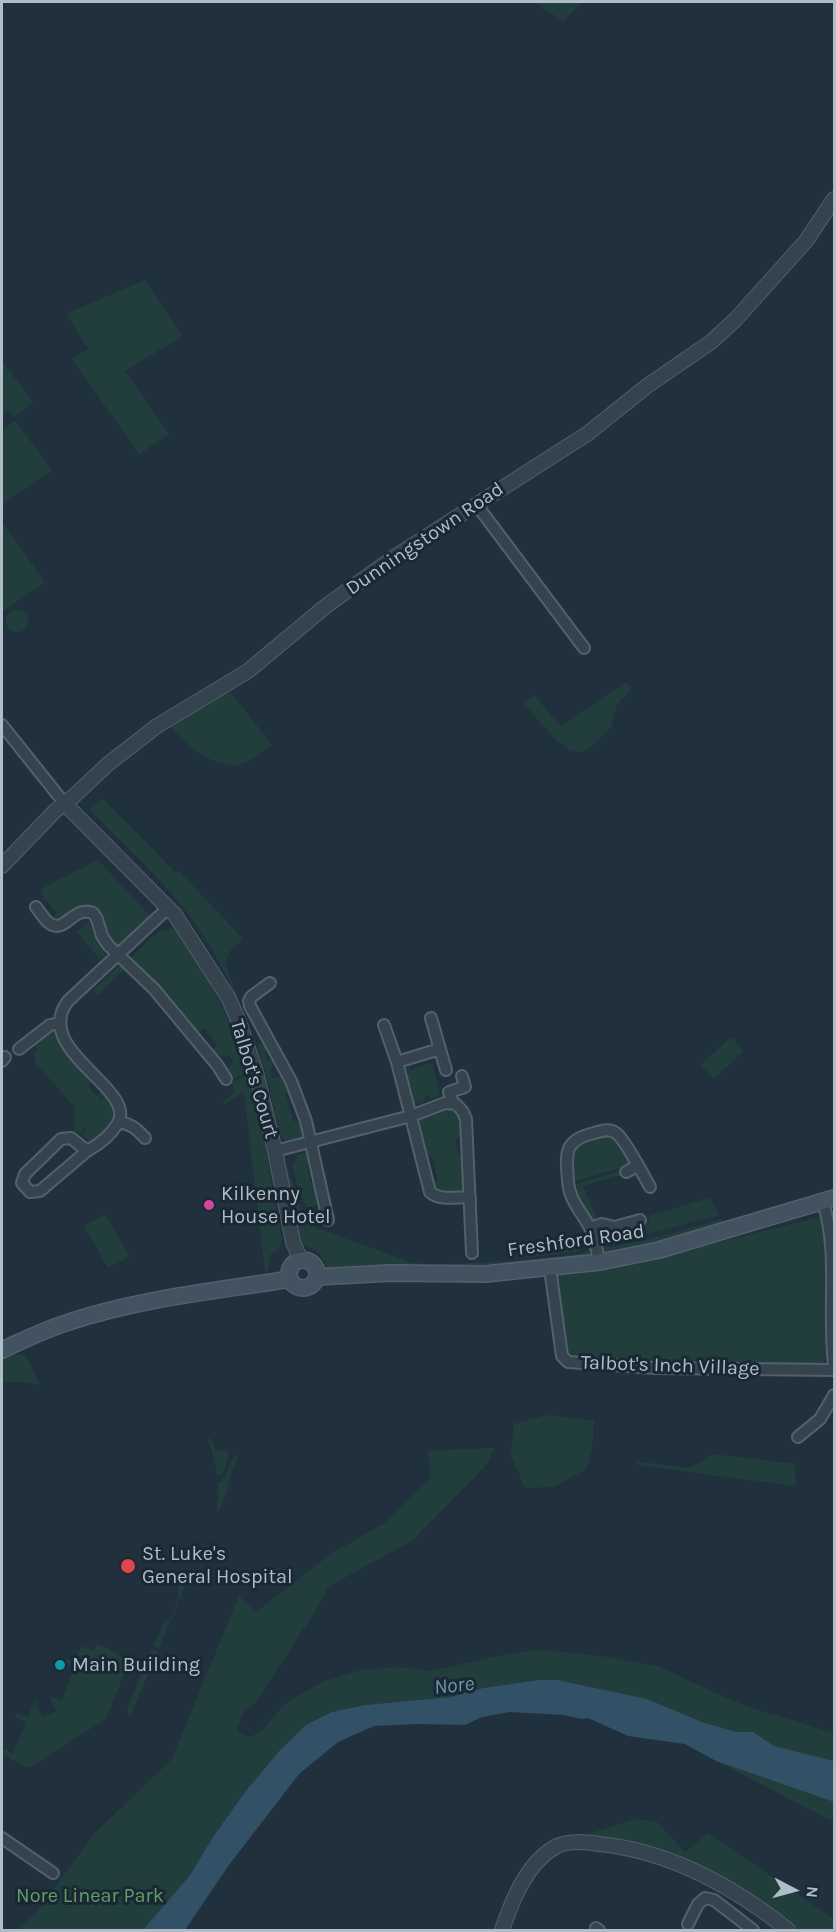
<!DOCTYPE html>
<style>
body{margin:0}
#map{position:relative;width:836px;height:1932px;overflow:hidden;background:#20313d;font-family:Karla,sans-serif}
canvas{display:block}
.frame{position:absolute;inset:0;border:3px solid #afbdc9;pointer-events:none}
.north{position:absolute;left:764px;top:1860px;width:60px;height:60px;-webkit-text-stroke:4px #192832;paint-order:stroke;rotate:96deg;font-size:16px;font-weight:700;line-height:24px;text-align:center;color:#afbdc9}
.north::after{content:'';display:block;margin:auto;width:21px;height:27px;background:#afbdc9;clip-path:polygon(50% 0,100% 100%,50% 72%,0 100%)}
</style>
<div id="map">
<canvas width="836" height="1932"></canvas>
<div class="frame"></div>
<div class="north">N</div>
</div>
<script>
const ctx = document.querySelector('canvas').getContext('2d');
ctx.lineJoin = 'round';
function paint(path, color) {
  ctx.fillStyle = color;
  ctx.fill(path, 'evenodd');
}
function trace(path, color, width, dash) {
  ctx.strokeStyle = color;
  ctx.lineWidth = width;
  ctx.lineCap = dash ? 'butt' : 'round';
  ctx.setLineDash(dash || []);
  ctx.stroke(path);
}
function label(font, color, halo, rows, align = 'center') {
  ctx.font = font + ' Karla,sans-serif';
  ctx.lineWidth = 6;
  ctx.setLineDash([]);
  ctx.textBaseline = 'middle';
  ctx.strokeStyle = halo;
  ctx.fillStyle = color;
  for (const [text, x, y, turn = 0] of rows) {
    ctx.save();
    ctx.translate(x, y);
    ctx.rotate((+turn || 0) * Math.PI / 180);
    ctx.textAlign = isNaN(turn) ? turn : align;
    if (halo) ctx.strokeText(text, 0, 0);
    ctx.fillText(text, 0, 0);
    ctx.restore();
  }
}
paint(new Path2D(`
 M 534,2 L 583,2 L 563,21 Z
 M 145,280 L 182,336 L 125,371 L 169,434 L 139,454 L 72,359 L 88,349 L 66,314 Z
 M 2,361 L 33,402 L 14,417 L 8,410 L 2,415 Z
 M 15,421 L 52,470 L 2,504 L 2,430 Z
 M 2,522 L 45,582 L 5,610 L 2,610 Z
 M6 621a11 11 0 1 1 22 0a11 11 0 1 1-22 0Z
 M 626,682 L 632,689 L 617,704 L 611,727 L 595,743 L 583,752 L 569,750 L 567,746 L 557,741 L 523,703 L 534,695 L 561,727 Z
 M 229,690 L 272,745 C 264,751 254,759 244,763 C 217,773 188,745 170,727 Z
 M 102,798 L 176,873 L 179,871 L 243,939 L 229,952 L 225,964 L 240,1003 C 225,973 210,942 189,915 C 160,877 123,844 90,810 Z
 M 98,860 L 152,918 L 120,945 C 106,942 96,919 89,907 C 76,906 68,915 59,922 L 52,919 L 57,913 L 42,895 L 41,890 L 48,885 Z
 M 89,922 L 98,944 L 105,955 L 100,959 L 77,932 Z
 M 172,927 C 208,969 230,1021 248,1073 L 232,1079 L 228,1069 L 233,1063 L 229,1055 C 221,1058 218,1056 212,1050 L 217,1045 L 204,1028 L 198,1032 L 131,957 L 161,929 L 163,931 L 171,929 Z
 M 119,966 L 124,969 L 98,995 L 93,990 Z
 M 50,1031 L 57,1032 L 60,1041 L 94,1081 L 88,1087 L 97,1096 L 103,1091 L 104,1093 L 100,1097 L 99,1100 L 101,1100 L 106,1095 L 116,1112 L 114,1125 L 93,1143 L 82,1135 L 87,1129 L 85,1127 L 80,1134 L 74,1130 L 75,1107 L 36,1064 L 34,1053 L 37,1050 L 35,1042 Z
 M 731,1037 L 744,1051 L 713,1079 L 701,1065 Z
 M 265,1041 L 269,1049 L 264,1052 L 268,1061 L 275,1058 L 276,1062 L 270,1071 L 272,1078 L 284,1077 L 291,1092 L 285,1094 L 294,1122 L 301,1120 L 304,1137 L 301,1140 C 292,1141 285,1144 280,1135 L 268,1081 L 257,1045 L 262,1056 L 258,1045 Z
 M 432,1063 L 440,1094 L 431,1099 L 428,1095 L 424,1097 L 426,1101 L 415,1105 L 406,1068 L 409,1064 L 411,1070 Z
 M 245,1076 L 249,1076 L 261,1125 L 282,1238 L 280,1248 L 270,1255 L 268,1270 L 265,1273 L 244,1092 L 225,1104 L 223,1103 L 235,1092 L 231,1083 Z
 M 449,1106 C 462,1113 462,1124 463,1137 L 456,1138 L 457,1155 L 464,1155 L 464,1186 L 462,1192 L 459,1193 L 435,1191 L 432,1182 L 438,1180 L 432,1156 L 424,1157 L 417,1123 L 422,1117 Z
 M 606,1134 C 620,1136 623,1151 629,1162 L 627,1166 L 573,1182 L 573,1155 L 576,1144 Z
 M 310,1152 L 314,1164 L 307,1167 L 311,1183 L 317,1181 L 321,1201 L 312,1207 L 315,1215 L 324,1215 L 326,1222 L 326,1226 C 303,1216 299,1187 292,1165 L 296,1161 L 297,1155 Z
 M 288,1170 L 301,1209 L 317,1228 L 410,1262 L 432,1265 L 528,1260 L 582,1253 L 589,1249 L 590,1244 L 591,1251 L 586,1257 L 523,1266 L 328,1270 C 323,1254 313,1245 296,1243 L 284,1171 Z
 M 623,1170 L 643,1182 L 642,1183 L 634,1177 L 623,1178 L 621,1175 L 583,1186 L 598,1220 L 590,1219 L 576,1195 L 574,1185 Z
 M 709,1198 L 719,1215 L 654,1232 L 614,1241 L 607,1236 L 603,1236 L 603,1233 L 612,1230 L 617,1240 L 646,1231 L 644,1224 L 650,1223 L 648,1216 Z
 M 105,1214 L 129,1256 L 108,1268 L 84,1226 Z
 M 824,1216 L 829,1257 L 828,1354 L 822,1364 L 819,1366 L 727,1362 L 725,1364 L 722,1365 L 718,1362 L 694,1363 L 694,1366 L 659,1365 L 657,1362 L 651,1361 L 648,1365 L 578,1360 L 567,1356 L 557,1272 L 611,1269 Z
 M 722,1219 L 725,1226 L 692,1235 L 607,1253 L 603,1251 L 600,1243 L 604,1246 L 611,1247 L 666,1235 Z
 M 577,1237 L 582,1240 L 580,1251 L 522,1258 Z
 M 13,1354 L 26,1355 L 40,1385 L 24,1382 L 2,1382 L 2,1360 Z
 M 547,1415 L 594,1421 L 592,1449 L 586,1469 L 554,1487 L 525,1488 L 511,1455 L 514,1424 Z
 M 209,1437 L 217,1452 L 226,1449 L 229,1455 L 223,1474 L 217,1475 L 214,1459 L 208,1438 Z
 M 494,1448 L 487,1464 L 413,1540 L 328,1587 L 321,1602 L 256,1702 L 243,1713 L 237,1730 L 248,1737 L 259,1733 L 286,1703 L 324,1681 L 361,1670 L 400,1667 L 430,1671 L 513,1653 L 542,1650 L 601,1656 L 658,1666 L 720,1695 L 749,1707 L 834,1733 L 834,1761 L 774,1746 L 753,1733 L 736,1732 L 705,1723 L 647,1699 L 539,1680 L 483,1688 L 451,1697 L 365,1705 L 332,1712 L 306,1725 L 280,1750 L 245,1792 L 213,1837 L 190,1875 L 143,1930 L 17,1930 L 36,1913 L 94,1834 L 172,1759 L 239,1596 L 256,1612 L 331,1554 L 385,1523 L 431,1477 L 428,1451 Z
 M 239,1454 L 227,1483 L 230,1485 L 219,1511 L 217,1510 L 218,1482 L 222,1482 L 222,1478 L 225,1478 L 233,1457 Z
 M 713,1454 L 795,1464 L 796,1486 L 643,1466 L 633,1461 L 690,1468 Z
 M 181,1579 L 187,1581 L 159,1648 L 154,1646 L 163,1624 L 170,1619 L 179,1596 L 178,1587 Z
 M 97,1644 C 110,1650 124,1653 126,1669 L 106,1719 L 30,1767 L 25,1767 L 2,1753 L 2,1748 L 13,1754 L 26,1722 L 15,1717 L 17,1713 L 28,1717 L 35,1700 L 42,1717 L 56,1711 L 49,1696 L 62,1701 L 74,1667 L 64,1663 L 66,1659 L 75,1662 L 81,1646 L 94,1651 Z
 M 152,1649 L 158,1651 L 131,1715 L 128,1713 L 127,1709 Z
 M 716,1761 L 834,1802 L 834,1822 Z
 M 634,1819 L 657,1822 L 685,1852 L 708,1833 L 834,1919 L 834,1930 L 795,1930 L 747,1892 L 625,1842 L 588,1834 Z`), '#223e3c');
paint(new Path2D(`
 M 539,1680 L 557,1680 L 647,1699 L 705,1723 L 736,1732 L 753,1732 L 774,1746 L 834,1761 L 834,1802 L 716,1761 L 685,1744 L 628,1736 L 588,1718 L 582,1719 L 563,1715 L 510,1712 L 482,1717 L 465,1725 L 417,1724 L 374,1726 L 338,1742 L 299,1774 L 229,1865 L 185,1930 L 143,1930 L 190,1875 L 213,1837 L 245,1792 L 280,1750 L 306,1725 L 332,1712 L 365,1705 L 451,1697 L 483,1688 Z`), '#325066');
const minor = new Path2D(`
 M 476,504 L 584,648
 M 2,725 L 65,804
 M 36,907 C 40,912 44,919 49,923 C 65,935 73,905 93,913 L 97,919 L 102,936 L 108,945 L 154,989 L 218,1066 L 226,1079
 M 270,983 L 251,997 L 249,1001 L 250,1006 L 291,1081 L 306,1121 L 328,1220
 M 431,1018 L 446,1070
 M 384,1025 L 397,1062 L 430,1192 C 440,1201 457,1197 470,1197
 M 19,1049 L 50,1025 L 60,1023
 M 2,1061 L 5,1057
 M 397,1062 L 440,1049
 M 453,1103 L 449,1092 L 465,1087 L 462,1076
 M 119,1122 C 131,1124 137,1129 145,1138
 M 87,1151 L 40,1191 L 30,1192 L 22,1183 L 25,1174 L 61,1139 L 71,1138 L 87,1151 C 98,1145 111,1135 118,1123 C 137,1088 31,1050 68,1001 L 168,908
 M 275,1151 L 411,1116 L 445,1103 L 456,1104 L 463,1112 L 466,1119 L 472,1253
 M 626,1172 L 637,1166
 M 823,1203 C 836,1241 831,1286 832,1327 C 832,1340 833,1354 834,1368
 M 590,1228 L 602,1224 L 615,1227 L 640,1220
 M 600,1262 C 596,1250 595,1237 589,1226 C 581,1211 569,1200 568,1181 C 566,1154 563,1140 594,1133 C 601,1131 609,1128 616,1133 C 624,1138 644,1176 650,1187
 M 550,1268 L 562,1356 L 568,1362 L 655,1368 L 834,1370
 M 798,1437 L 820,1419 L 834,1395
 M 2,1838 L 53,1873
 M 688,1924 L 698,1904 L 705,1898 L 714,1900 L 753,1930
 M 596,1928 L 599,1930`);
const tertiary = new Path2D(`
 M 65,804 L 175,915 L 228,997 L 239,1022 L 256,1072 L 275,1151 L 293,1242 L 301,1261
 M 2,866 L 55,811 L 74,796 L 108,764 L 157,726 L 248,671 L 326,606 L 393,558 L 587,434 L 647,386 L 711,342 L 736,319 L 806,241 L 834,199
 M 502,1930 C 512,1901 526,1864 555,1847 C 569,1840 584,1842 599,1844 C 670,1851 733,1886 788,1930`);
const secondary = new Path2D(`
 M289 1274a14 14 0 1 1 28 0a14 14 0 1 1-28 0Z
 M 317,1277 L 391,1273 L 485,1274 L 600,1262 L 659,1250 L 834,1198
 M 2,1350 C 24,1340 46,1329 69,1322 C 141,1298 217,1291 290,1279`);
trace(minor, '#52606b', 14);
trace(tertiary, '#52606b', 16);
trace(secondary, '#52606b', 18);
trace(minor, '#34434d', 10);
trace(tertiary, '#34434d', 14);
trace(secondary, '#425260', 15);
for (const [x, y, r, color] of [
 [209,1205,6,"#d1479c"],
 [128,1566,8,"#e0444e"],
 [60,1665,6,"#0f9aa8"]
]) {
  const dot = new Path2D();
  dot.arc(x, y, r, 0, 2 * Math.PI);
  ctx.fillStyle = color;
  ctx.fill(dot);
  trace(dot, '#192832', 2);
}
label('20px', '#afbdc9', '#192832', [
 ["Dunningstown Road",425,539,-34],
 ["Talbot's Court",254,1079,73],
 ["Freshford Road",576,1241,-8],
 ["Talbot's Inch Village",670,1366,2]
]);
label('20px', '#afbdc9', '#192832', [
 ["Kilkenny",221,1194],
 ["House Hotel",221,1217],
 ["St. Luke's",142,1554],
 ["General Hospital",142,1577],
 ["Main Building",72,1665]
], 'left');
label('20px', '#649c67', '#192832', [
 ["Nore Linear Park",90,1896]
]);
label('italic 21px', '#6d95af', '#192832', [
 ["Nore",454,1686,-6]
]);
</script>
